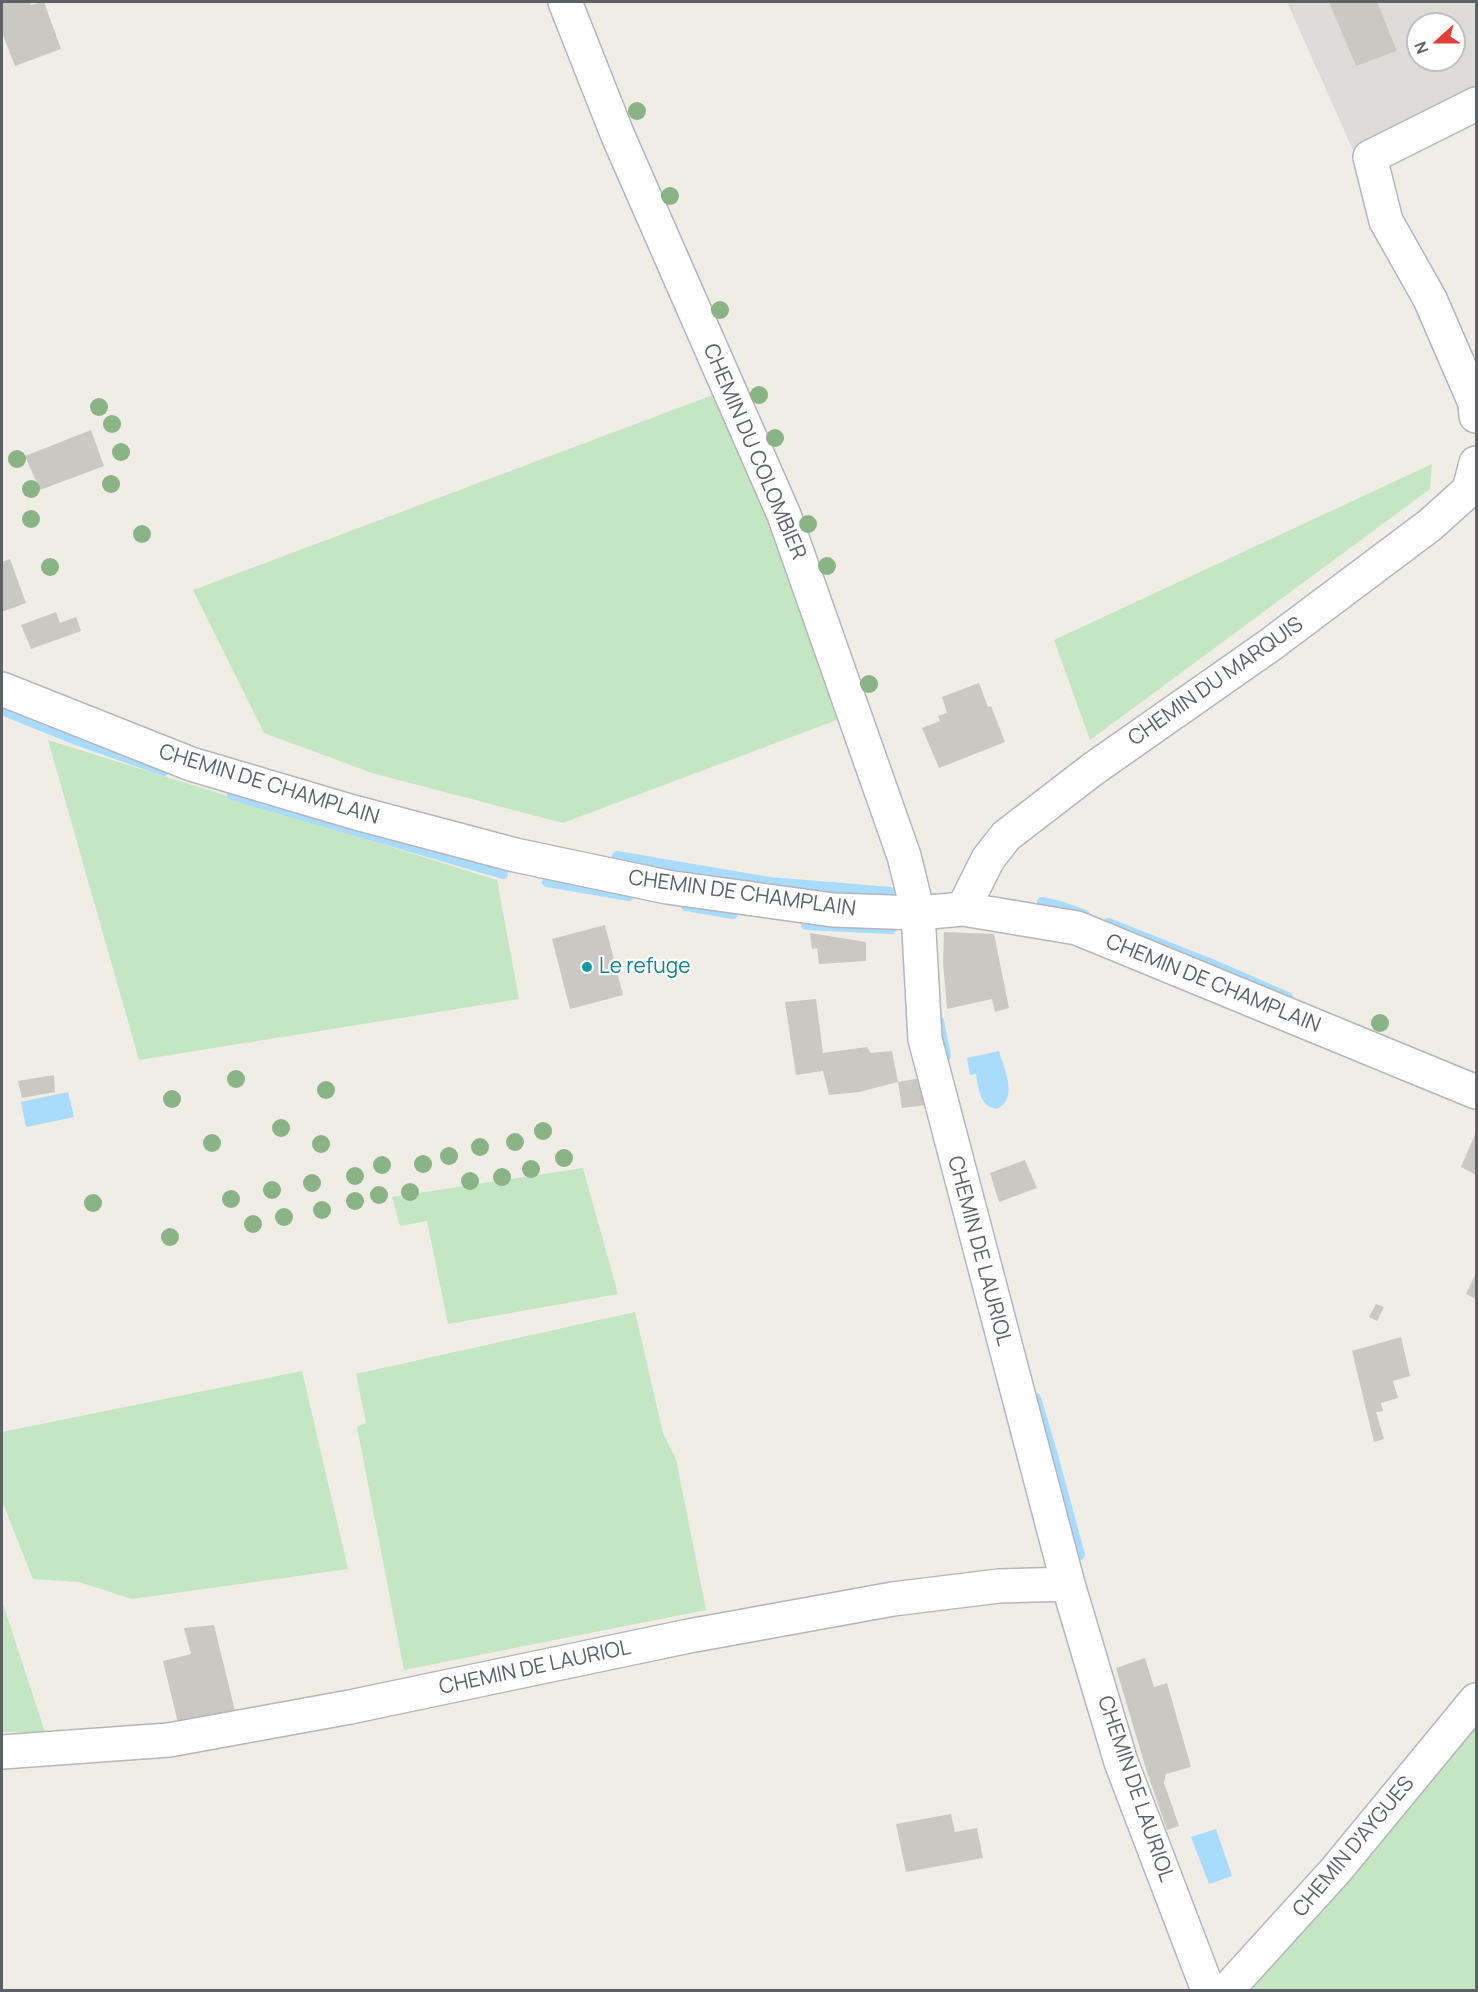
<!DOCTYPE html>
<style>
body{margin:0}
#map{position:relative;width:1478px;height:1992px;overflow:hidden;background:#efede6;font-family:Manrope,sans-serif}
canvas{display:block}
.frame{position:absolute;inset:0;border:3px solid #5d6166;pointer-events:none}
.north{position:absolute;left:1406px;top:12px;width:60px;height:60px;box-sizing:border-box;background:#fff;border:2px solid #bec0c2;border-radius:50%;rotate:249deg;font-size:16px;font-weight:700;line-height:24px;text-align:center;color:#5d6166}
.north::after{content:'';display:block;margin:auto;width:21px;height:27px;background:#e43e37;clip-path:polygon(50% 0,100% 100%,50% 72%,0 100%)}
</style>
<div id="map">
<canvas width="1478" height="1992"></canvas>
<div class="frame"></div>
<div class="north">N</div>
</div>
<script>
const ctx = document.querySelector('canvas').getContext('2d');
ctx.lineJoin = 'round';
function paint(path, color) {
  ctx.fillStyle = color;
  ctx.fill(path, 'evenodd');
}
function trace(path, color, width, dash) {
  ctx.strokeStyle = color;
  ctx.lineWidth = width;
  ctx.lineCap = dash ? 'butt' : 'round';
  ctx.setLineDash(dash || []);
  ctx.stroke(path);
}
function label(font, color, halo, rows, align = 'center') {
  ctx.font = font + ' Manrope,sans-serif';
  ctx.lineWidth = 4.5;
  ctx.setLineDash([]);
  ctx.textBaseline = 'middle';
  ctx.strokeStyle = halo;
  ctx.fillStyle = color;
  for (const [text, x, y, turn = 0] of rows) {
    ctx.save();
    ctx.translate(x, y);
    ctx.rotate((+turn || 0) * Math.PI / 180);
    ctx.textAlign = isNaN(turn) ? turn : align;
    if (halo) ctx.strokeText(text, 0, 0);
    ctx.fillText(text, 0, 0);
    ctx.restore();
  }
}
paint(new Path2D(`
 M 1287,2 L 1476,2 L 1476,92 L 1357,159 ZM 1418,24 L 1454,24 L 1454,60 L 1418,60 Z`), '#dedcd8');
paint(new Path2D(`
 M 718,393 L 791,569 L 842,718 L 563,823 L 372,773 L 264,733 L 193,590 Z
 M 1432,464 L 1430,489 L 1090,740 L 1054,640 Z
 M 48,740 L 497,880 L 519,999 L 139,1060 Z
 M 583,1168 L 618,1294 L 448,1324 L 427,1221 L 400,1226 L 392,1197 Z
 M 635,1312 L 663,1433 L 676,1459 L 706,1610 L 404,1670 L 357,1427 L 366,1423 L 356,1374 Z
 M 302,1371 L 348,1569 L 132,1599 L 79,1582 L 33,1579 L 2,1501 L 2,1432 Z
 M 2,1601 L 45,1732 L 2,1732 Z
 M 1476,1722 L 1476,1987 L 1473,1990 L 1242,1990 Z`), '#c5e6c3');
paint(new Path2D(`
 M 999,1051 C 1004,1069 1019,1098 997,1109 C 979,1106 979,1089 976,1074 L 970,1075 L 967,1058 Z
 M 68,1092 L 74,1117 L 26,1127 L 21,1102 Z
 M 1216,1829 L 1232,1876 L 1209,1884 L 1191,1837 Z`), '#a9dbfc');
trace(new Path2D(`
 M 2,710 L 76,740 L 164,771
 M 232,795 L 503,874
 M 617,856 L 769,882 L 890,892
 M 547,882 L 629,896
 M 1042,902 L 1060,906 L 1085,915
 M 686,906 L 733,914
 M 1108,923 L 1219,967 L 1288,997
 M 806,925 L 891,929
 M 939,1021 L 946,1056
 M 1036,1398 L 1054,1459 L 1080,1555`), '#a9dbfc', 10);
paint(new Path2D(`
 M 2,2 L 30,2 L 31,5 L 44,2 L 61,49 L 15,66 L 3,35 L 2,36 Z
 M 1329,2 L 1377,2 L 1397,51 L 1356,66 Z
 M 91,430 L 104,466 L 40,490 L 25,456 Z
 M 10,559 L 26,603 L 2,612 L 2,562 Z
 M 56,612 L 60,623 L 76,617 L 81,631 L 31,649 L 21,625 Z
 M 979,683 L 988,707 L 991,706 L 1005,742 L 939,768 L 922,728 L 940,721 L 938,716 L 947,713 L 942,697 Z
 M 605,925 L 623,995 L 570,1009 L 552,939 Z
 M 944,932 L 994,934 L 1009,1008 L 995,1012 L 992,999 L 947,1009 L 943,962 Z
 M 810,933 L 866,942 L 866,961 L 819,964 L 817,948 L 812,949 Z
 M 816,999 L 823,1053 L 867,1047 L 871,1053 L 892,1051 L 898,1082 L 859,1092 L 829,1095 L 823,1071 L 796,1075 L 785,1002 Z
 M 54,1075 L 55,1092 L 22,1098 L 18,1081 Z
 M 921,1078 L 927,1105 L 902,1108 L 898,1082 Z
 M 1476,1132 L 1476,1175 L 1461,1167 Z
 M 1025,1160 L 1037,1188 L 999,1202 L 990,1173 Z
 M 1476,1273 L 1476,1299 L 1466,1294 Z
 M 1376,1304 L 1384,1307 L 1377,1321 L 1369,1317 Z
 M 1401,1337 L 1410,1376 L 1393,1381 L 1398,1398 L 1381,1403 L 1383,1411 L 1376,1412 L 1384,1439 L 1374,1442 L 1352,1351 Z
 M 214,1625 L 237,1719 L 179,1727 L 163,1661 L 191,1654 L 184,1628 Z
 M 1145,1658 L 1154,1687 L 1167,1683 L 1191,1767 L 1166,1774 L 1164,1783 L 1179,1826 L 1167,1830 L 1146,1769 L 1116,1668 Z
 M 951,1814 L 955,1832 L 977,1828 L 983,1858 L 906,1872 L 896,1824 Z`), '#cac8c3');
const minor = new Path2D(`
 M 565,2 L 618,136 L 784,515 L 904,856 L 918,913 L 925,1039 L 1068,1584 L 1121,1762 L 1208,1990
 M 1476,104 L 1370,157 L 1386,221 L 1430,299 L 1475,403 L 1476,416
 M 2,689 L 191,764 L 353,812 L 515,855 L 667,887 L 833,910 L 918,913 L 963,909 L 1077,928 L 1476,1092
 M 963,909 L 988,859 L 1006,836 L 1093,769 L 1270,645 L 1430,525 L 1469,490 L 1476,463
 M 2,1752 L 169,1740 L 350,1707 L 689,1636 L 893,1599 L 999,1586 L 1068,1584
 M 1227,1990 L 1336,1870 L 1476,1700`);
trace(minor, '#b3b6ba', 36);
trace(minor, '#fff', 33);
ctx.fillStyle = '#8ab386';
for (const [x, y] of [
 [637,111],
 [670,196],
 [720,310],
 [759,395],
 [99,407],
 [112,424],
 [775,438],
 [121,452],
 [17,459],
 [111,484],
 [31,489],
 [31,519],
 [808,524],
 [142,534],
 [827,566],
 [50,567],
 [869,684],
 [1380,1023],
 [236,1079],
 [326,1090],
 [172,1099],
 [281,1128],
 [543,1131],
 [515,1142],
 [212,1143],
 [321,1144],
 [480,1147],
 [449,1156],
 [564,1158],
 [423,1164],
 [382,1165],
 [531,1169],
 [355,1176],
 [502,1177],
 [470,1181],
 [312,1183],
 [272,1190],
 [410,1192],
 [379,1195],
 [231,1199],
 [355,1201],
 [93,1203],
 [322,1210],
 [284,1217],
 [253,1224],
 [170,1237]
]) {
  ctx.beginPath();
  ctx.arc(x, y, 9, 0, 2 * Math.PI);
  ctx.fill();
}
for (const [x, y, r, color] of [
 [587,967,6,"#0f9aa8"]
]) {
  const dot = new Path2D();
  dot.arc(x, y, r, 0, 2 * Math.PI);
  ctx.fillStyle = color;
  ctx.fill(dot);
  trace(dot, '#fff', 2);
}
label('21px', '#5d6166', '#fff', [
 ["CHEMIN DU COLOMBIER",754,452,67],
 ["CHEMIN DU MARQUIS",1216,682,-35],
 ["CHEMIN DE CHAMPLAIN",269,785,17],
 ["CHEMIN DE CHAMPLAIN",742,894,8],
 ["CHEMIN DE CHAMPLAIN",1213,984,22],
 ["CHEMIN DE LAURIOL",979,1251,75],
 ["CHEMIN DE LAURIOL",535,1668,-12],
 ["CHEMIN DE LAURIOL",1135,1789,71],
 ["CHEMIN D'AYGUES",1354,1847,-50]
]);
label('21px', '#0d838f', '#fff', [
 ["Le refuge",599,967]
], 'left');
</script>
